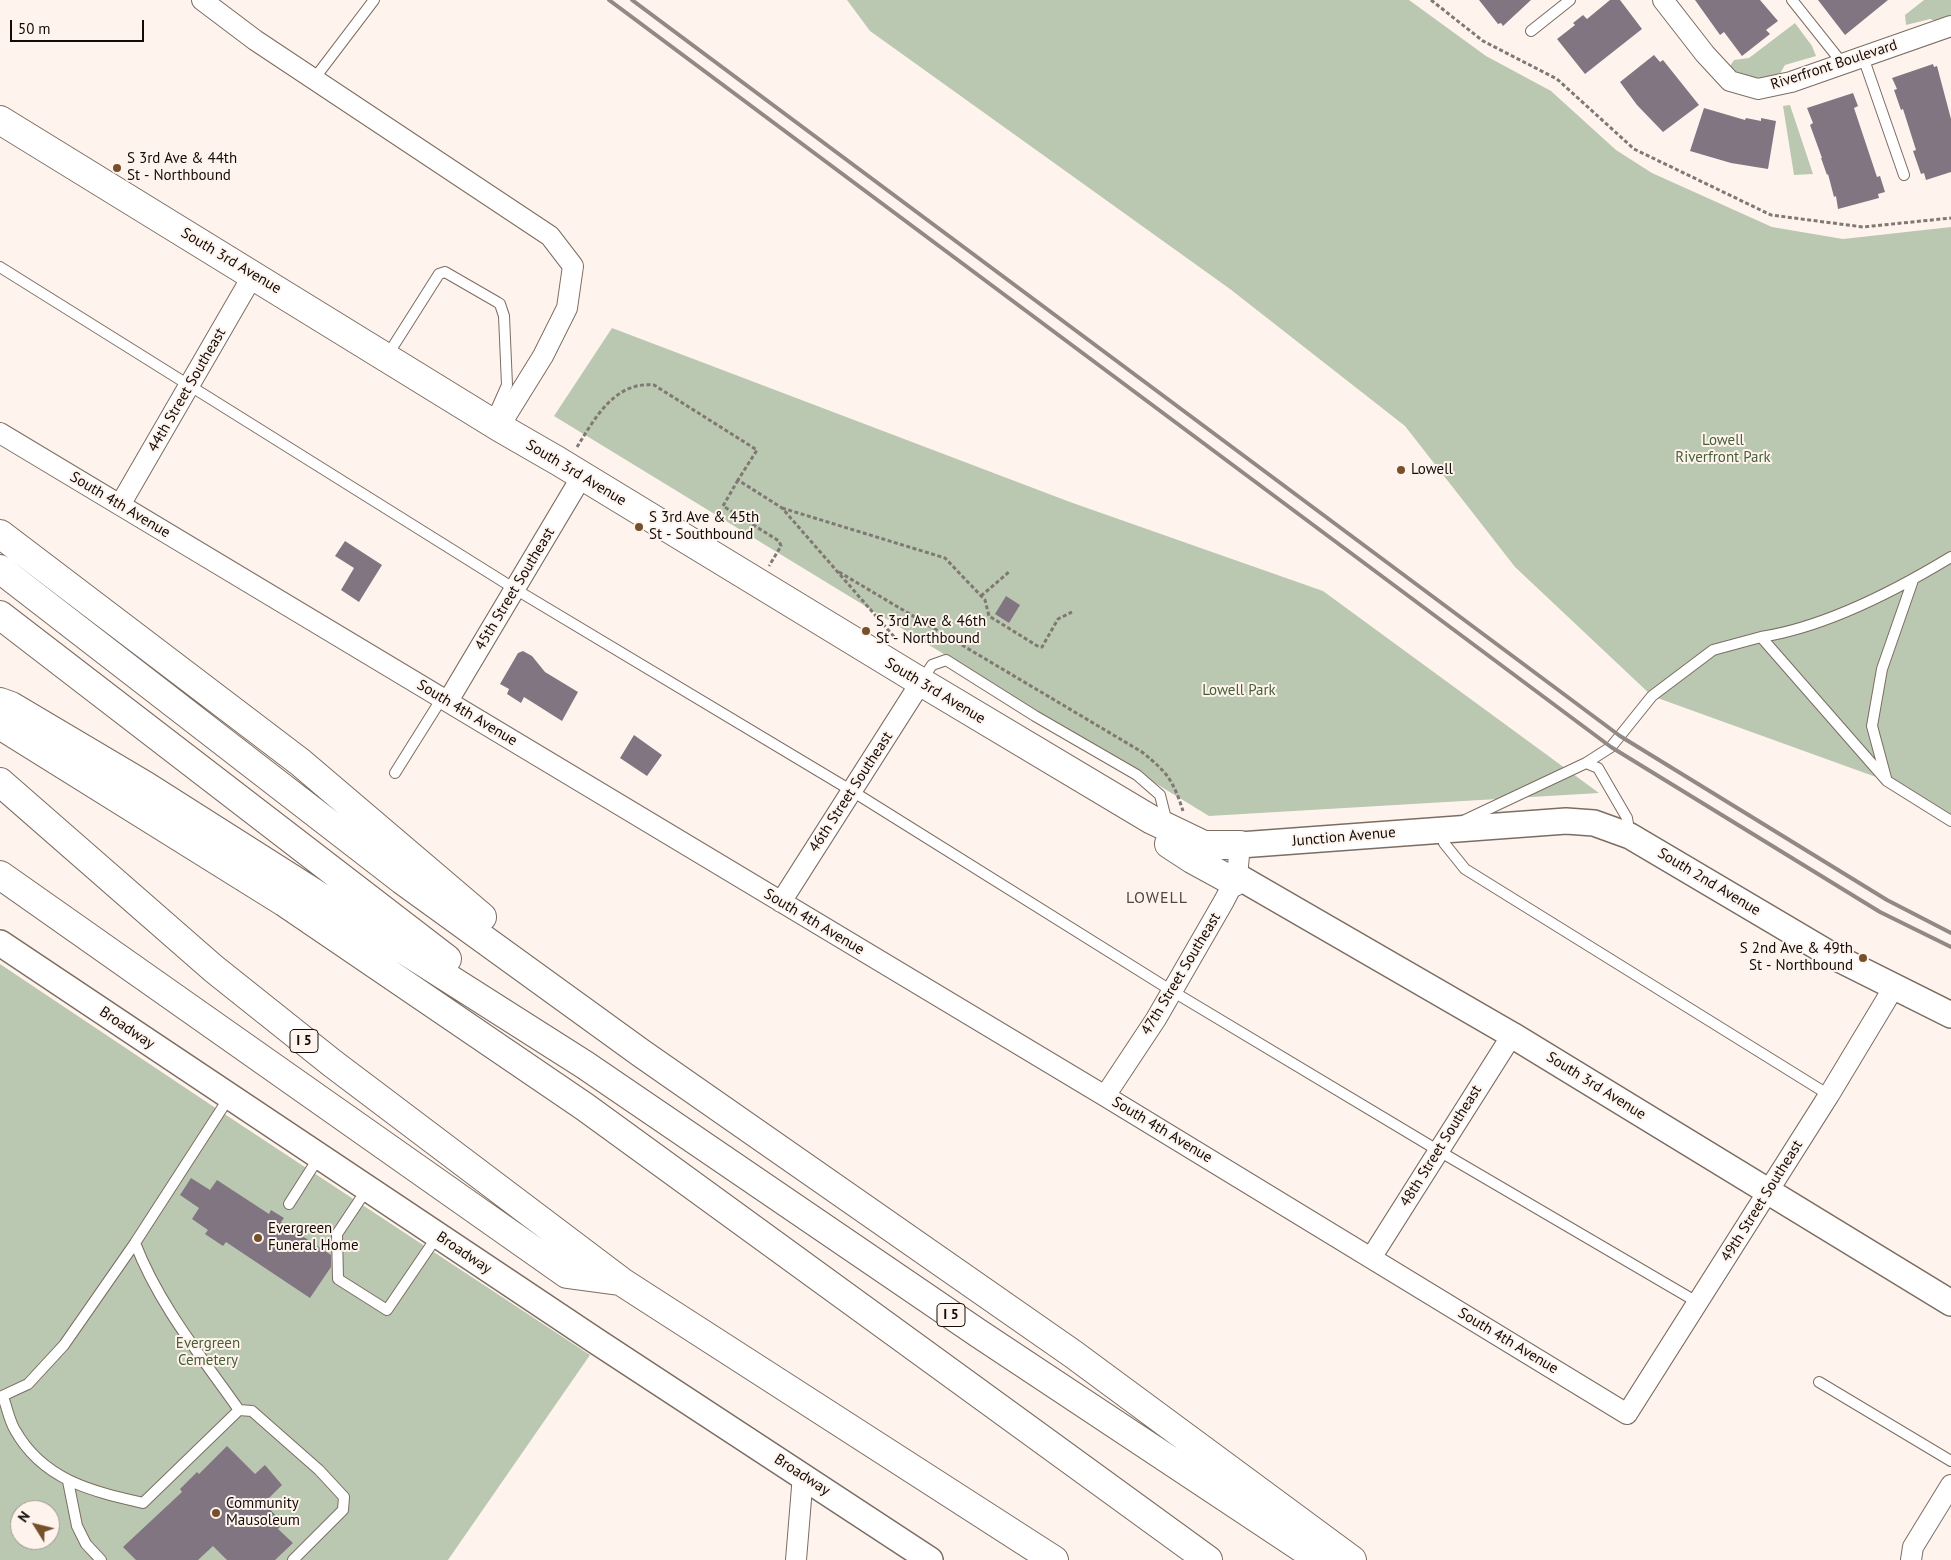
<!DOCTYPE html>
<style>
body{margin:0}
#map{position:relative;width:1951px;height:1560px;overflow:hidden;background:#fff4ed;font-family:"PT Sans",sans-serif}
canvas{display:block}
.north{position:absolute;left:10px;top:1500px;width:50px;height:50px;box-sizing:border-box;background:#fff4ed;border:1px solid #a09791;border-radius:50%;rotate:306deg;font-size:14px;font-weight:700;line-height:20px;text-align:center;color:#110c08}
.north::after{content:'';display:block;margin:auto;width:18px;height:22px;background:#75502b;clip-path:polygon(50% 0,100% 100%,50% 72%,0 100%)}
.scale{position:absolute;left:10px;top:20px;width:134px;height:22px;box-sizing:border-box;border:2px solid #110c08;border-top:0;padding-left:6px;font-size:15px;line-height:18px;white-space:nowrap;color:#110c08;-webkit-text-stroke:4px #fff4ed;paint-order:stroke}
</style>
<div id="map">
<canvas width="1951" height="1560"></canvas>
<div class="north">N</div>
<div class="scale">50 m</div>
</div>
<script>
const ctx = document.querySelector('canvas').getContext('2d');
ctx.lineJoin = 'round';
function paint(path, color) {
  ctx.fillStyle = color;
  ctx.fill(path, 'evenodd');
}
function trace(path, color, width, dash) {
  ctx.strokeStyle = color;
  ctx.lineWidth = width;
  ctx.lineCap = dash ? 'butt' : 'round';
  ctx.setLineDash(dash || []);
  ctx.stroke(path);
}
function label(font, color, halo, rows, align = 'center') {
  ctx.font = font + ' "PT Sans",sans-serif';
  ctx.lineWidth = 4;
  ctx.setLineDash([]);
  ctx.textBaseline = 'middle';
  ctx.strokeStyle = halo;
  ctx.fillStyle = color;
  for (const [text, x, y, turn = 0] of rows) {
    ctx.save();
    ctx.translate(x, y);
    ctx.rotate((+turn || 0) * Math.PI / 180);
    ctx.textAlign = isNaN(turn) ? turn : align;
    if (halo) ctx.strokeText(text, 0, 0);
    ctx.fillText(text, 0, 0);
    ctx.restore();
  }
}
paint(new Path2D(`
 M 847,0 L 1409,0 L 1486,56 L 1551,91 L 1616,150 L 1652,173 L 1772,227 L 1843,239 L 1951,227 L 1951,821 L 1887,781 L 1652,696 L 1515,567 L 1405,426 L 1230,289 L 870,31 Z
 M 1924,0 L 1951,0 L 1951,15 L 1939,22 L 1930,19 L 1906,25 L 1905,15 Z
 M 1795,23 L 1812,46 L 1816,56 L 1785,65 L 1778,77 L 1762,80 L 1728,69 L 1734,60 L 1749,58 Z
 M 1790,105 L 1813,174 L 1794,175 L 1783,106 Z
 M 612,328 L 1070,502 L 1323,591 L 1599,793 L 1209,816 L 554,416 Z
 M 0,964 L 226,1115 L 590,1355 L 448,1560 L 0,1560 ZM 20,1510 L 50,1510 L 50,1540 L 20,1540 Z`), '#bac8b2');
paint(new Path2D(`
 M 1479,0 L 1531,0 L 1503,26 L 1501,23 L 1498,24 Z
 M 1610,0 L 1620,0 L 1642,29 L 1585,74 L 1557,39 L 1575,25 L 1573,23 L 1583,15 L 1587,19 Z
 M 1695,0 L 1760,0 L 1778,21 L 1766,30 L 1770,34 L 1742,56 L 1724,32 L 1720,35 Z
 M 1818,0 L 1888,0 L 1845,35 Z
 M 1654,55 L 1660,62 L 1663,60 L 1699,105 L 1663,132 L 1637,105 L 1620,82 Z
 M 1933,64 L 1934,67 L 1937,66 L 1951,119 L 1951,172 L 1926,180 L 1924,173 L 1921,174 L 1913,151 L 1916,150 L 1903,109 L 1901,110 L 1894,90 L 1897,89 L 1892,78 Z
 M 1853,93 L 1858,106 L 1854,108 L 1877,177 L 1880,176 L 1885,192 L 1878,194 L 1879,198 L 1838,209 L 1836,196 L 1834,197 L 1828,174 L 1827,175 L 1821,158 L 1822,158 L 1810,125 L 1813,123 L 1807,108 Z
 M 1704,108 L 1745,120 L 1746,118 L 1761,121 L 1761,118 L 1776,121 L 1768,169 L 1731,163 L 1690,151 Z
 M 345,541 L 382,565 L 359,602 L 341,590 L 354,568 L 335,556 Z
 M 1006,596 L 1020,605 L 1009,623 L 995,614 Z
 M 523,651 L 532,656 L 545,672 L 578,692 L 562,721 L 524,697 L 521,703 L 507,694 L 509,689 L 500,684 L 518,653 Z
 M 634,735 L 662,755 L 647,776 L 620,758 Z
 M 191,1178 L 210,1190 L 217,1180 L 269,1214 L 271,1210 L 284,1218 L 281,1222 L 331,1255 L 331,1267 L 310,1298 L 226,1242 L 223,1246 L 205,1234 L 208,1230 L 192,1219 L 199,1208 L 180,1195 Z
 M 227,1446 L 255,1474 L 265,1465 L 282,1485 L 264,1503 L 283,1523 L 278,1529 L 293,1543 L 275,1560 L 227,1560 L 213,1546 L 198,1560 L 136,1560 L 123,1547 L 182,1492 L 180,1489 L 197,1472 L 199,1474 Z`), '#827582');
const service = new Path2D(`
 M 1792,0 L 1843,64
 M 1531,31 L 1570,0
 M 1863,57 L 1904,175
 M 314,79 L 374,0
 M 0,267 L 515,589 L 852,791 L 1172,991 L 1439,1151 L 1697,1302
 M 387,356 L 439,274 L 445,272 L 497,302 L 500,304 L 504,316 L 507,385 L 491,421
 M 1761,637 C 1826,627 1895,591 1951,557
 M 922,680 L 932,665 L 946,660 L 1035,716 L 1137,775 L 1160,795 L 1167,823
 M 1586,763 L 1611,747 L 1652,696 L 1713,650 L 1761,637 L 1887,781 L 1951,821
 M 395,773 L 442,698
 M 1886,778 L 1872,726 L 1882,669 L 1913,580
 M 1463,821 L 1586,763 L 1598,768 L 1627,818 L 1630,835
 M 1447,831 L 1444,843 L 1465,869 L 1829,1095
 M 367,1189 L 337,1234 L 338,1279 L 387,1310 L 438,1235
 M 289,1204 L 319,1157
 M 135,1243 C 159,1305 201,1356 239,1410
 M 1819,1382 L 1951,1461
 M 0,1397 L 28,1384 L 64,1345 L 135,1243 L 230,1096
 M 3,1397 C 7,1407 9,1420 15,1430 C 43,1480 91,1491 143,1503 L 239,1410 L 252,1411 L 319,1470 L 344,1497 L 343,1510 L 293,1560
 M 68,1481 L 77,1526 L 86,1544 L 101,1560`);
const minor = new Path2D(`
 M 202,0 L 255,40 L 550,236 L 573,266 L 567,308 L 543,356 L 499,427
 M 1663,0 L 1705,54 L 1730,81 L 1758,89 L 1791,82 L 1951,26
 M 0,433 L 1105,1096 L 1627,1414 L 1829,1095 L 1894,987
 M 120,505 L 253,275
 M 448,701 L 582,476
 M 781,902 L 921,682
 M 1105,1096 L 1156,1019 L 1224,901 L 1237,876 L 1240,845
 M 1371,1258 L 1512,1035
 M 796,1560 L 803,1475
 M 1911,1560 L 1913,1547 L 1951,1485`);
const tertiary = new Path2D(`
 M 1240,845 L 1566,821 L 1594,823 L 1630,836 L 1833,956 L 1951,1015
 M 1237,876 L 1512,1035 L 1951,1303
 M 0,943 L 596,1341 L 930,1560`);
const secondary = new Path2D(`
 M 0,120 L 499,427 L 558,461 L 921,682 L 1152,820 L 1204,845 L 1240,845
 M 1169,844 L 1192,859 L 1234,882`);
const motorway = new Path2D(`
 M 0,534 L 300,762 L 482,917
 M 0,569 L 402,880 L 641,1053 L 1073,1354 L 1352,1560
 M 0,615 L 447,959
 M 0,702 L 11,706 L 146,786 L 585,1065 L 978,1333 L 1320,1560
 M 0,725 L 284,902 L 585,1107 L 1208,1560
 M 0,782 L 214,969 L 332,1063 L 622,1282 L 1054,1560
 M 0,875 L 567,1274 L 619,1281`);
trace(service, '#7c6d62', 12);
trace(minor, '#7c6d62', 22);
trace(tertiary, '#7c6d62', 28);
trace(secondary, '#7c6d62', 30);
trace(motorway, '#7c6d62', 30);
trace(new Path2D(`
 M 1431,0 L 1483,41 L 1557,79 L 1634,149 L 1771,215 L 1863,227 L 1951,218
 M 577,447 C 595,418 615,381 654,385 L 757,450 L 738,480 L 782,508 L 896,639
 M 738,480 L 723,506 L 779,541 L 781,546 L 769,566
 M 782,508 L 945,558 L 985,600 L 989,616 L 1039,647 L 1042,647 L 1058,619 L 1072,612
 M 839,572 L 1142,752 C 1167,772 1173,780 1183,811
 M 981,596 L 1010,571`), '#807873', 3, [4, 2.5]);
trace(service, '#fff', 10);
trace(minor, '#fff', 20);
trace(tertiary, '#fff', 25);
trace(secondary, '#fff', 28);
trace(motorway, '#fff', 28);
trace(new Path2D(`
 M 609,0 L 1611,747 L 1880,912 L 1951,947
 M 632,0 L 1620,736 L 1887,900 L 1951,933`), '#928984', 4);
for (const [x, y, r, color] of [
 [117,168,5,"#75502b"],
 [1401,470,5,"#75502b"],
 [639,527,5,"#75502b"],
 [866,631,5,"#75502b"],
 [1863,958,5,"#75502b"],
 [258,1238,5,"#75502b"],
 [216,1513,5,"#75502b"]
]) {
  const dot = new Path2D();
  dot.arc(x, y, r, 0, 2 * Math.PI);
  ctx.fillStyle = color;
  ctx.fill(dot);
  trace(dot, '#fff4ed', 2);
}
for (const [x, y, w] of [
 [304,1041,28],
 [951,1315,28]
]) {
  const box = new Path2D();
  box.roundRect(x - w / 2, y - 11.5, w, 23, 4);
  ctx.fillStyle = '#fff4ed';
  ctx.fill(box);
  trace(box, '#110c08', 1);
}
label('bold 14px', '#110c08', null, [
 ["I 5",304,1041],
 ["I 5",951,1315]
]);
label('15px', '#110c08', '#fff4ed', [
 ["Riverfront Boulevard",1834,65,-18],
 ["South 3rd Avenue",231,261,31],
 ["44th Street Southeast",187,390,-60],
 ["South 3rd Avenue",576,473,31],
 ["South 4th Avenue",120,505,31],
 ["45th Street Southeast",515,589,-59],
 ["South 3rd Avenue",935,691,31],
 ["South 4th Avenue",467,713,31],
 ["46th Street Southeast",851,792,-57],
 ["Junction Avenue",1344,837,-5],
 ["South 2nd Avenue",1709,882,31],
 ["South 4th Avenue",814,922,31],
 ["47th Street Southeast",1181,974,-59],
 ["Broadway",127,1028,34],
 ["South 3rd Avenue",1596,1086,32],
 ["South 4th Avenue",1162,1130,31],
 ["48th Street Southeast",1441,1146,-58],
 ["49th Street Southeast",1762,1201,-58],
 ["Broadway",464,1253,34],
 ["South 4th Avenue",1508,1341,31],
 ["Broadway",802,1475,33]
]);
label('15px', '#110c08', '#fff4ed', [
 ["S 3rd Ave & 44th",127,159],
 ["St - Northbound",127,176],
 ["Lowell",1411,470],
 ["S 3rd Ave & 45th",649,518],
 ["St - Southbound",649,535],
 ["S 3rd Ave & 46th",876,622],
 ["St - Northbound",876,639],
 ["S 2nd Ave & 49th",1853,949,"right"],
 ["St - Northbound",1853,966,"right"],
 ["Evergreen",268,1229],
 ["Funeral Home",268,1246],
 ["Community",226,1504],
 ["Mausoleum",226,1521]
], 'left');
label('15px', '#465f36', '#fff4ed', [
 ["Lowell",1723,441],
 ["Riverfront Park",1723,458],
 ["Lowell Park",1239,691],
 ["Evergreen",208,1344],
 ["Cemetery",208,1361]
]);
ctx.letterSpacing = '1px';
label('16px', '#52453b', '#fff4ed', [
 ["LOWELL",1157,898]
]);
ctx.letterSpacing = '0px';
</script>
